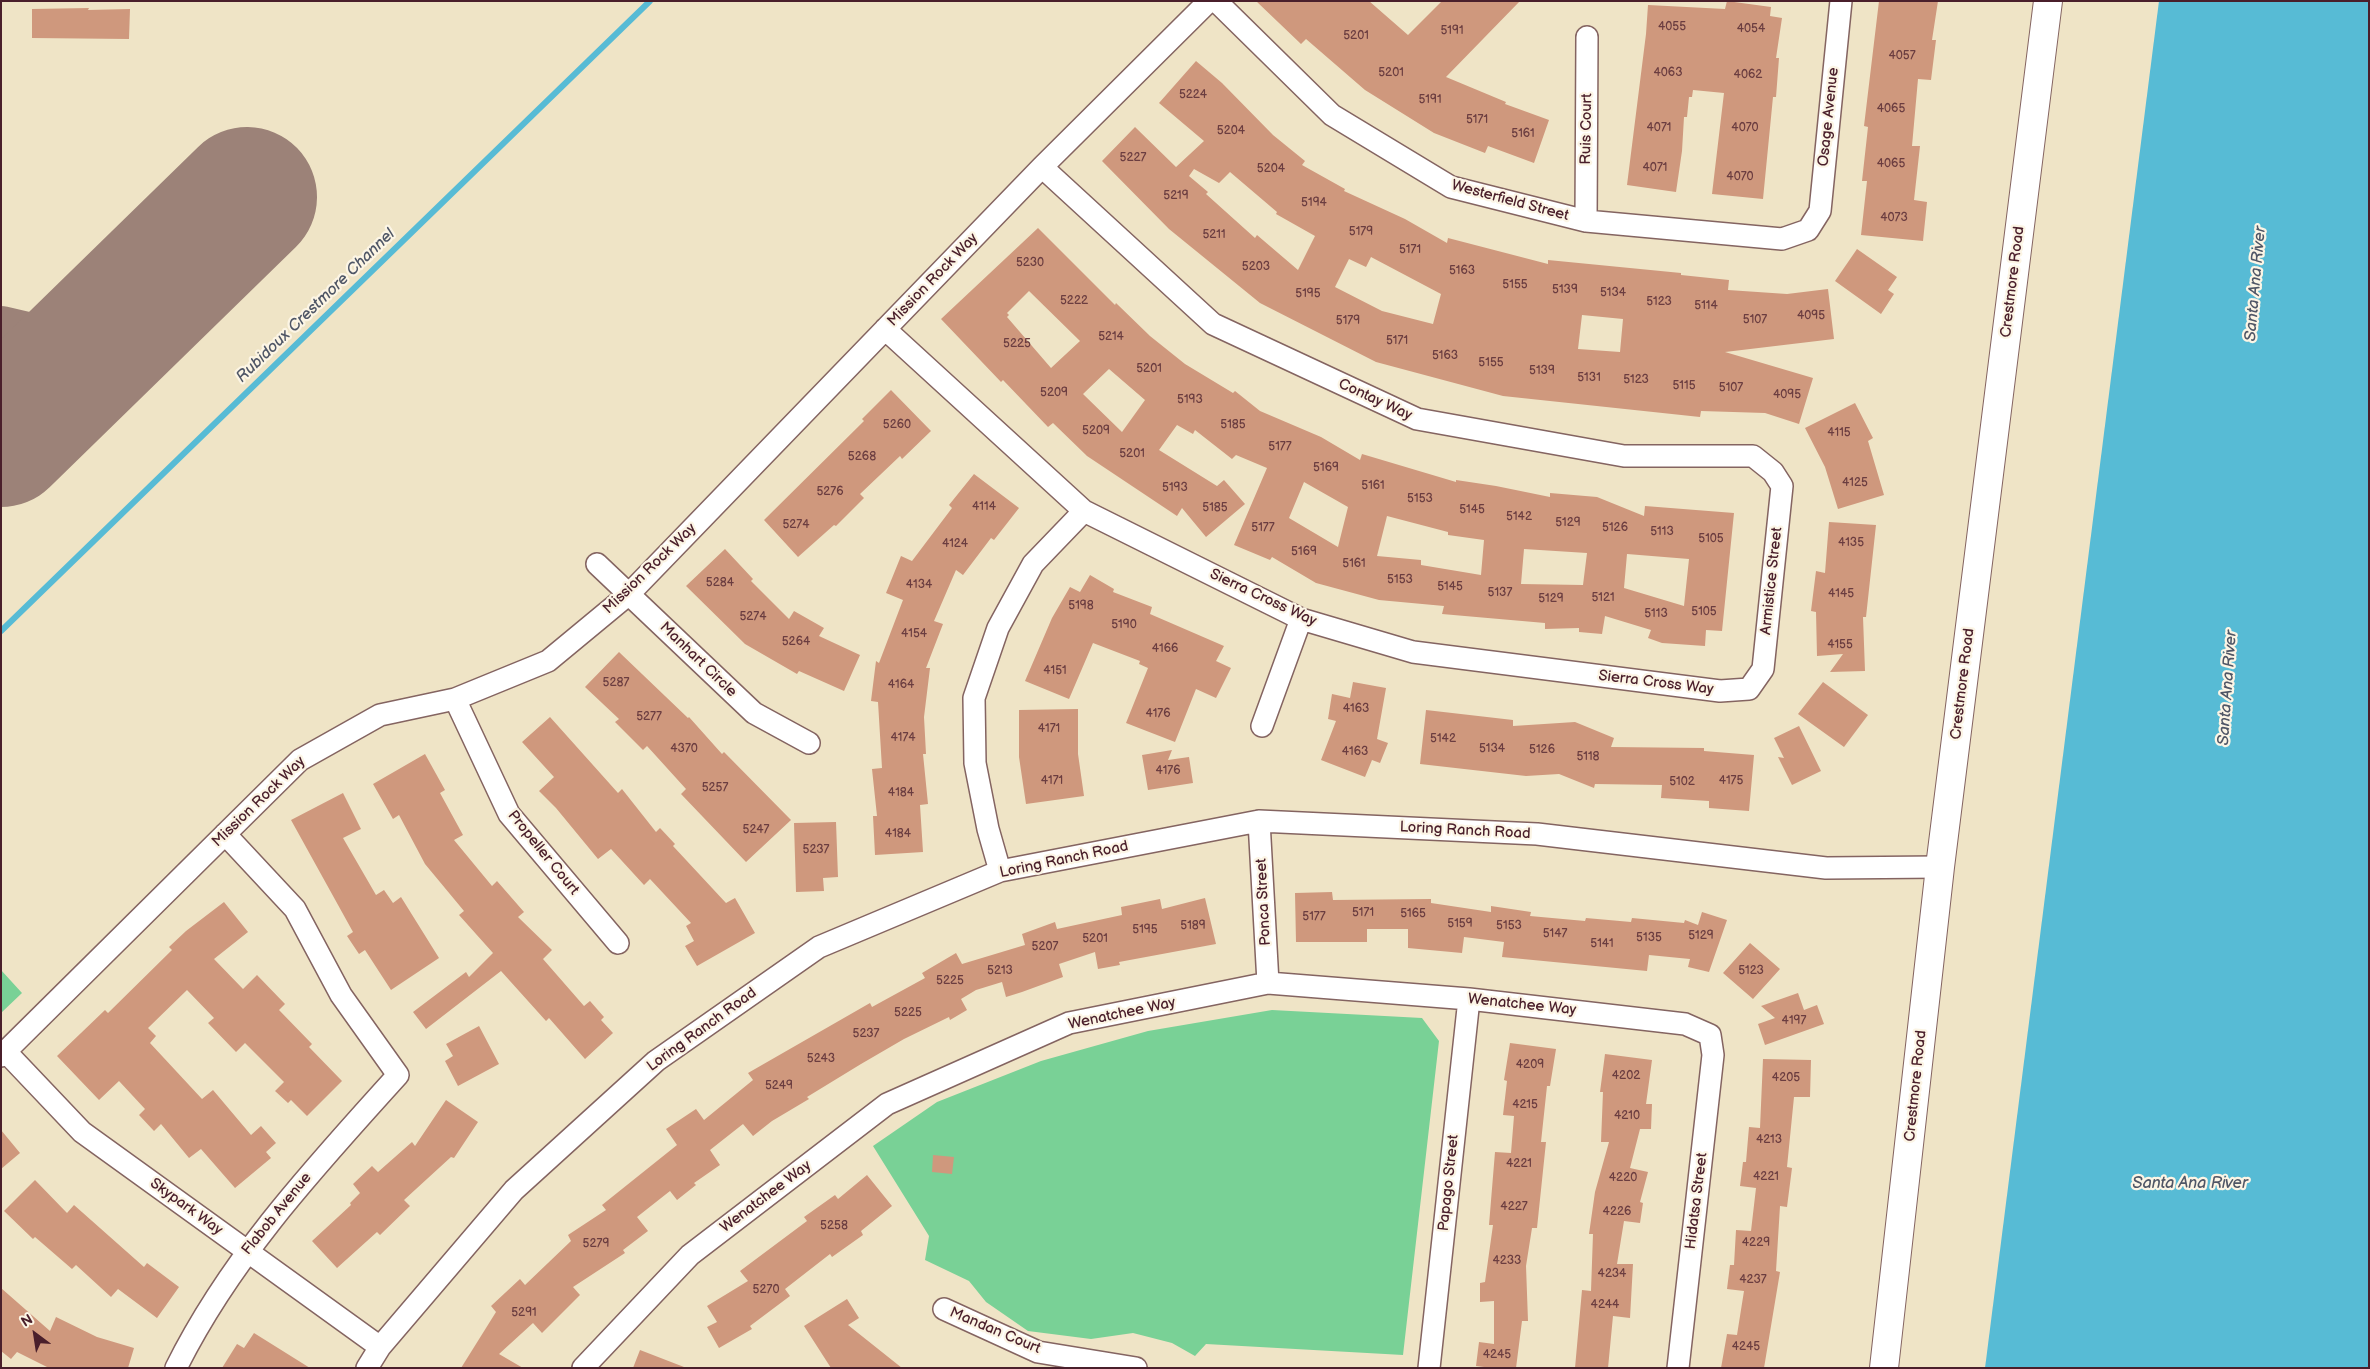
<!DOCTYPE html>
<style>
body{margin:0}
#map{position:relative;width:2370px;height:1369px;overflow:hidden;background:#efe4c6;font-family:"Balsamiq Sans",sans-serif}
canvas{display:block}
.frame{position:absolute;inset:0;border:2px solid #4a1f2b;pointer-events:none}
.north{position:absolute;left:10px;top:1309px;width:50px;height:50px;-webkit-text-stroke:4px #fcf5e5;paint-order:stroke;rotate:329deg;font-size:14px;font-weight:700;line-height:20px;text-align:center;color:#4a1f2b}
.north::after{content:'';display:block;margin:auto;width:18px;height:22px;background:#4a1f2b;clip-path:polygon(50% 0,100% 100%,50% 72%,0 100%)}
</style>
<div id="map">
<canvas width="2370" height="1369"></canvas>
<div class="frame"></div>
<div class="north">N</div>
</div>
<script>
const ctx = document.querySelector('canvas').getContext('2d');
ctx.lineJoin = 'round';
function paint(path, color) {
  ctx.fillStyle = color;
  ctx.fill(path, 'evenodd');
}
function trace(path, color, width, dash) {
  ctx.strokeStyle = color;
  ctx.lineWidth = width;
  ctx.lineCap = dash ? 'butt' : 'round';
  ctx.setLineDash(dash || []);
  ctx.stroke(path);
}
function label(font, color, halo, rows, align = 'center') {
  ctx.font = font + ' "Balsamiq Sans",sans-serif';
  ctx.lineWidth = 4.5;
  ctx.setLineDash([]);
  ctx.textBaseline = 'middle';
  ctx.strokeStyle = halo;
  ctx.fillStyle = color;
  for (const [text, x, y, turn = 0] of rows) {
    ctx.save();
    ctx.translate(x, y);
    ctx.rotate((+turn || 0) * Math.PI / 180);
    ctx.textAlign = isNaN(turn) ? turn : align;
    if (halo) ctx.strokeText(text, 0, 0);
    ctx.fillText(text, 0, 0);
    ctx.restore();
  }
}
paint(new Path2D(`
 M 1,970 L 22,993 L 1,1013 Z
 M 1272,1010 L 1422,1018 L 1439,1041 L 1403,1355 L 1206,1344 L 1195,1356 L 1172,1343 L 1133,1333 L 1091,1339 L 1028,1331 L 986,1302 L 969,1281 L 925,1260 L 929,1236 L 873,1146 L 937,1102 L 1041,1061 L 1148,1031 Z`), '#79d196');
paint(new Path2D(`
 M 2159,1 L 2369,1 L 2369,1368 L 1985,1368 Z`), '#57bbd5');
trace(new Path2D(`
 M 1,631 L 650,1`), '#57bbd5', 6);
trace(new Path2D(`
 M 1,334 L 48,345 L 61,378`), '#9c8278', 56);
trace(new Path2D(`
 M 1,437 L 247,197`), '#9c8278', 140);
paint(new Path2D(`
 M 1256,1 L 1369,1 L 1408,35 L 1442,1 L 1520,1 L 1446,77 L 1506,102 L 1505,104 L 1549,120 L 1534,163 L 1488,146 L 1485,153 L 1434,133 L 1365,90 L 1306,39 L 1301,44 Z
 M 1727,1 L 1771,7 L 1770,16 L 1782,18 L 1776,58 L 1779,58 L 1776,97 L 1773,97 L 1763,199 L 1712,194 L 1724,93 L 1693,90 L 1692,97 L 1689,97 L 1687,117 L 1684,117 L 1682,151 L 1676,192 L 1627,185 L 1646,34 L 1648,5 L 1725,9 Z
 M 1879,1 L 1938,1 L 1932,40 L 1936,40 L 1931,80 L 1918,79 L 1912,146 L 1920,146 L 1914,200 L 1927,202 L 1923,241 L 1861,235 L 1867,181 L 1862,181 L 1868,127 L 1864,126 Z
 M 89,8 L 88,10 L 130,9 L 129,39 L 32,38 L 32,9 Z
 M 1196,61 L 1222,83 L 1273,135 L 1305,161 L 1302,165 L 1345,189 L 1344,191 L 1405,219 L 1447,243 L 1448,238 L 1548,264 L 1548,260 L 1681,273 L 1681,275 L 1729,280 L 1728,290 L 1787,294 L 1828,289 L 1834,339 L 1725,352 L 1813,378 L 1799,424 L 1765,413 L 1701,411 L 1700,417 L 1503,396 L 1376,362 L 1260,303 L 1169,229 L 1102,161 L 1135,127 L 1176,167 L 1204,141 L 1159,103 ZM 1194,169 L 1219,183 L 1230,172 L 1277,212 L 1276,214 L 1315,236 L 1298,270 L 1257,235 L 1255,238 L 1206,194 L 1208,192 L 1189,176 ZM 1371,257 L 1441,294 L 1433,324 L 1382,311 L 1335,287 L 1349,259 L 1366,267 ZM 1582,315 L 1623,319 L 1620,352 L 1578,349 Z
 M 1038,228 L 1115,305 L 1116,303 L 1150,336 L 1185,364 L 1233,393 L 1235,391 L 1260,411 L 1321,437 L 1360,460 L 1362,454 L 1456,482 L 1456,480 L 1496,486 L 1550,497 L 1550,493 L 1597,497 L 1644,516 L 1645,506 L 1734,513 L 1722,631 L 1706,630 L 1705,646 L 1662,643 L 1648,638 L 1651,630 L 1605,616 L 1602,634 L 1579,632 L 1579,628 L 1545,629 L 1545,623 L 1442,614 L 1444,606 L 1379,600 L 1316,583 L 1272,557 L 1270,560 L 1234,545 L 1267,468 L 1236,455 L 1232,459 L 1195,430 L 1193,434 L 1177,425 L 1159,450 L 1217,486 L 1224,480 L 1245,504 L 1206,537 L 1182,508 L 1177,516 L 1087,456 L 1053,423 L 1048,427 L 1003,380 L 1001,382 L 941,319 ZM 1029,291 L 1080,341 L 1051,368 L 1007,317 L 1009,315 L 1007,313 ZM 1109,369 L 1145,400 L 1122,432 L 1083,394 ZM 1304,482 L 1348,507 L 1338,547 L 1289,518 ZM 1387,516 L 1448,532 L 1448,535 L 1484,540 L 1481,575 L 1421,565 L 1421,560 L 1377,556 ZM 1524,549 L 1587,553 L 1583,585 L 1521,584 ZM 1627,554 L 1689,559 L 1684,606 L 1624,588 Z
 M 1857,249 L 1897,277 L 1888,290 L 1894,294 L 1881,314 L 1835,281 Z
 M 891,390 L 931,431 L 902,459 L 900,456 L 860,494 L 864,498 L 836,526 L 834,525 L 798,557 L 764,520 L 864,421 L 862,419 Z
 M 1855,403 L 1873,438 L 1868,441 L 1884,495 L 1838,509 L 1825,467 L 1805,428 Z
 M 974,474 L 1019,508 L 994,540 L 991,538 L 963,575 L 956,570 L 934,621 L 943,624 L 926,668 L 930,668 L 924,717 L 926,754 L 923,754 L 928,804 L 920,805 L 923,852 L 875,855 L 873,816 L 877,816 L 872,769 L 882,768 L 878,702 L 871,701 L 876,661 L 879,663 L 903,600 L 886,593 L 901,556 L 912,561 L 952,508 L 949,505 Z
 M 1829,522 L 1876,525 L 1866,617 L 1863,617 L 1865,671 L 1830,672 L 1843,654 L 1817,656 L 1816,612 L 1811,611 L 1816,571 L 1825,573 Z
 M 725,549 L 753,579 L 751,581 L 789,619 L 794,611 L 824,628 L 819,636 L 860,655 L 844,691 L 799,671 L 797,674 L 745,644 L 686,586 Z
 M 1090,575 L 1114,589 L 1113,592 L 1152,607 L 1150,614 L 1224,646 L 1216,661 L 1231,668 L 1216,698 L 1196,689 L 1175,742 L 1126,723 L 1148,668 L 1139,664 L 1140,661 L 1093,643 L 1069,699 L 1025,681 L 1052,618 L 1070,587 L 1080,592 Z
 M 619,652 L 688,718 L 689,717 L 722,754 L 724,752 L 791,820 L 746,862 L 681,794 L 686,789 L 647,746 L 643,750 L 615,722 L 619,719 L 585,687 Z
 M 1353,682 L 1386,688 L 1377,739 L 1388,743 L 1380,763 L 1372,760 L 1365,777 L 1321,760 L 1336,721 L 1328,719 L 1332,694 L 1350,698 Z
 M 1823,682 L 1868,715 L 1844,747 L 1798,714 Z
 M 1078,709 L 1078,754 L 1084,796 L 1026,804 L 1019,757 L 1019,710 Z
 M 1426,710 L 1513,720 L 1513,726 L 1575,722 L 1614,738 L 1611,747 L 1704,748 L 1704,751 L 1754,755 L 1749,811 L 1709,808 L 1709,801 L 1661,798 L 1662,785 L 1595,784 L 1594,788 L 1559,774 L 1526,776 L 1420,764 Z
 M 550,717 L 618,793 L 622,789 L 656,832 L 660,828 L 675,844 L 673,846 L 726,903 L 735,898 L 755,933 L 697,966 L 685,946 L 694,941 L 686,926 L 691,923 L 650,879 L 644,885 L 611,849 L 598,859 L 556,808 L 539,791 L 554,777 L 522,742 Z
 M 1799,726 L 1821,771 L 1792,785 L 1778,757 L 1784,758 L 1774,738 Z
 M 1172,750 L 1168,760 L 1189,757 L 1193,783 L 1148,790 L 1142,755 Z
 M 425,754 L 445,790 L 440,793 L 463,835 L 454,840 L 492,886 L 497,881 L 524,912 L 518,917 L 552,950 L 543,959 L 584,1006 L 590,1001 L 604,1017 L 601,1020 L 613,1033 L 585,1059 L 549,1018 L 546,1021 L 501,971 L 426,1029 L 413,1012 L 466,972 L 469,977 L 493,953 L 459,915 L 464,911 L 425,864 L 399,815 L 393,819 L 373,784 Z
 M 343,793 L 361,829 L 343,838 L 376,895 L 384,890 L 393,903 L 401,897 L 439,958 L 391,990 L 365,950 L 359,954 L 347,936 L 353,932 L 291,820 Z
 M 836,822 L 838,877 L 823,878 L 824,891 L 796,892 L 794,823 Z
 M 1332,892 L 1333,900 L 1431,899 L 1431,903 L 1491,912 L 1491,906 L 1531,912 L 1530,916 L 1585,921 L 1586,918 L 1631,922 L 1632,918 L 1684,923 L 1685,920 L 1698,925 L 1702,912 L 1727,920 L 1709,972 L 1688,967 L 1690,959 L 1649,955 L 1647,971 L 1502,957 L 1504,942 L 1464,937 L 1462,953 L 1408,948 L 1408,929 L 1367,929 L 1367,942 L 1296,942 L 1295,893 Z
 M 1205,898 L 1216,944 L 1119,962 L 1120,965 L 1098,969 L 1095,952 L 1059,964 L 1063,977 L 1022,992 L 1006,997 L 1002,982 L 976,990 L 961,999 L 967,1010 L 950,1020 L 949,1017 L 904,1039 L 861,1064 L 807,1097 L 809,1099 L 772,1121 L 753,1136 L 743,1124 L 710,1150 L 720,1165 L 694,1183 L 696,1185 L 677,1200 L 670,1191 L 637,1217 L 648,1231 L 623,1250 L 625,1253 L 573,1287 L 580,1295 L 542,1333 L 533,1323 L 499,1354 L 523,1368 L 461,1368 L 496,1312 L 491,1306 L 520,1279 L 525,1285 L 571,1241 L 568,1235 L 606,1210 L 602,1205 L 677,1145 L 666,1129 L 696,1109 L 704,1120 L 753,1080 L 748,1073 L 870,1003 L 872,1007 L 925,978 L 922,973 L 956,953 L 962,964 L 1025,945 L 1022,934 L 1055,922 L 1057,929 L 1122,915 L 1121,907 L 1160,899 L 1162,909 Z
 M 224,902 L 248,932 L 214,959 L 243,989 L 257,975 L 285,1004 L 279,1010 L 312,1044 L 309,1047 L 342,1081 L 307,1116 L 291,1100 L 288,1103 L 275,1091 L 284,1082 L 245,1043 L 236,1052 L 208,1023 L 214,1018 L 187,990 L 148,1028 L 156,1036 L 150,1043 L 202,1099 L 213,1090 L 251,1135 L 261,1126 L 276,1143 L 266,1152 L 271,1158 L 235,1188 L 201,1149 L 189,1158 L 161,1124 L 154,1131 L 139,1115 L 145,1109 L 119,1081 L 99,1100 L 57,1056 L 105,1010 L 108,1013 L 172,950 L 169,947 L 186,931 Z
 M 1750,943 L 1780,969 L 1753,999 L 1723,973 Z
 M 1798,993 L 1804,1010 L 1817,1005 L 1824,1024 L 1765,1045 L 1758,1024 L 1775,1018 L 1761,1006 Z
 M 479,1026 L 499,1064 L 458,1086 L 445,1061 L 453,1056 L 446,1044 Z
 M 1510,1043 L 1556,1049 L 1550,1086 L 1547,1086 L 1541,1142 L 1546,1142 L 1537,1228 L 1532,1228 L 1526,1266 L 1528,1321 L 1522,1321 L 1516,1368 L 1492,1368 L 1476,1366 L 1479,1342 L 1494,1344 L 1494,1301 L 1480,1302 L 1480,1283 L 1485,1282 L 1493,1225 L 1489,1225 L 1495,1152 L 1511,1153 L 1514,1116 L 1503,1115 L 1507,1081 L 1504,1080 Z
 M 1605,1054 L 1652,1060 L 1646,1104 L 1652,1104 L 1651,1129 L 1640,1129 L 1630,1168 L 1648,1172 L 1640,1202 L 1643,1203 L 1640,1223 L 1624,1221 L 1617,1264 L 1633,1264 L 1630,1318 L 1613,1316 L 1608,1368 L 1575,1368 L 1582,1290 L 1591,1291 L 1593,1234 L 1589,1234 L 1595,1192 L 1609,1142 L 1601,1142 L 1603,1092 L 1600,1092 Z
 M 1763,1059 L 1811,1060 L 1810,1097 L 1794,1097 L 1787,1167 L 1792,1168 L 1787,1207 L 1780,1206 L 1776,1271 L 1780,1272 L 1764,1368 L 1721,1368 L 1727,1334 L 1737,1335 L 1744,1291 L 1727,1289 L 1730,1265 L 1734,1265 L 1736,1230 L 1751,1231 L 1756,1188 L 1740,1186 L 1743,1162 L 1746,1162 L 1749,1127 L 1760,1128 Z
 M 446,1100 L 478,1122 L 454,1158 L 451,1157 L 404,1200 L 410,1206 L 380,1235 L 377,1232 L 337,1268 L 312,1241 L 351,1205 L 350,1203 L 360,1193 L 353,1184 L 372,1166 L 378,1172 L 412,1142 L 415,1146 Z
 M 1,1130 L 20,1153 L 1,1169 Z
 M 933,1155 L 954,1157 L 952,1174 L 932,1172 Z
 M 867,1175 L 892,1206 L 861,1231 L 863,1235 L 832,1257 L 830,1254 L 785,1289 L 790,1296 L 750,1326 L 752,1329 L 719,1348 L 707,1327 L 717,1322 L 707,1306 L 748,1281 L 740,1271 L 807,1221 L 804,1217 L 835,1195 L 838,1199 Z
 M 35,1180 L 67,1213 L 74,1205 L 144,1267 L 147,1263 L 179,1287 L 157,1318 L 118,1289 L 111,1297 L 76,1265 L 72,1269 L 35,1237 L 33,1239 L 4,1211 Z
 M 1,1288 L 50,1331 L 56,1317 L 97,1337 L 134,1348 L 128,1368 L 49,1368 L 17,1352 L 11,1359 L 1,1351 Z
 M 847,1299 L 859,1318 L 848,1325 L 902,1368 L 831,1368 L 804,1326 Z
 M 254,1333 L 310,1368 L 222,1368 L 237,1344 L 244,1348 Z
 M 640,1350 L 684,1367 L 684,1368 L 633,1368 Z`), '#cf987d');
const minor = new Path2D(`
 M 1216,1 L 1332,115 L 1451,187 L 1586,221 L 1782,239 L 1808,230 L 1820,211 L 1841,1
 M 1586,221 L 1587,37
 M 885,329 L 1084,511 L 1301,619 L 1413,652 L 1720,691 L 1749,689 L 1763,669 L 1782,486 L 1773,472 L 1753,456 L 1624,456 L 1417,419 L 1213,324 L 1042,167
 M 597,564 L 754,713 L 809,743
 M 455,699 L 509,814 L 618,943
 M 1262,726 L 1301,619
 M 1259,821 L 1268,983
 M 1000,871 L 988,829 L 975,763 L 974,698 L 998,628 L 1033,564 L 1084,511
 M 6,1052 L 82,1132 L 380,1347
 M 1,1056 L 300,760 L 380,715 L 455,699 L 548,661 L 629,594 L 1042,167 L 1209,1
 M 944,1309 L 1038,1352 L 1136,1368
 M 176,1368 C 231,1257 316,1166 398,1075 L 341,995 L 295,909 L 225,834
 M 367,1368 L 380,1347 L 514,1190 L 656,1061 L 819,947 L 1000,871 L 1259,821 L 1537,834 L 1826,868 L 1940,867
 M 583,1368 L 690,1255 L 887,1104 L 1069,1023 L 1268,983 L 1469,999 L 1685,1024 L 1710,1035 L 1713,1055 L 1678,1368
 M 1429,1368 L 1469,999`);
const tertiary = new Path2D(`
 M 1884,1368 L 1940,867 L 2048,1`);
trace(minor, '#846461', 24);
trace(tertiary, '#846461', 30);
trace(minor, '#fff', 21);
trace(tertiary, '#fff', 28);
label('12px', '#6b3d40', null, [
 ["4055",1672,27],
 ["4054",1751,29],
 ["5191",1452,31],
 ["5201",1356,36],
 ["4057",1902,56],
 ["5201",1391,73],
 ["4063",1668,73],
 ["4062",1748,75],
 ["5224",1193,95],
 ["5191",1430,100],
 ["4065",1891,109],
 ["5171",1477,120],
 ["4071",1659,128],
 ["4070",1745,128],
 ["5204",1231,131],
 ["5161",1523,134],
 ["5227",1133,158],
 ["4065",1891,164],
 ["4071",1655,168],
 ["5204",1271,169],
 ["4070",1740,177],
 ["5219",1176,196],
 ["5194",1314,203],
 ["4073",1894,218],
 ["5179",1361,232],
 ["5211",1214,235],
 ["5171",1410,250],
 ["5230",1030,263],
 ["5203",1256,267],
 ["5163",1462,271],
 ["5155",1515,285],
 ["5139",1565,290],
 ["5134",1613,293],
 ["5195",1308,294],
 ["5222",1074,301],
 ["5123",1659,302],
 ["5114",1706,306],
 ["4095",1811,316],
 ["5107",1755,320],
 ["5179",1348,321],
 ["5214",1111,337],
 ["5171",1397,341],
 ["5225",1017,344],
 ["5163",1445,356],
 ["5155",1491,363],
 ["5201",1149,369],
 ["5139",1542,371],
 ["5131",1589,378],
 ["5123",1636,380],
 ["5115",1684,386],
 ["5107",1731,388],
 ["5209",1054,393],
 ["4095",1787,395],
 ["5193",1190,400],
 ["5260",897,425],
 ["5185",1233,425],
 ["5209",1096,431],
 ["4115",1839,433],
 ["5177",1280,447],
 ["5201",1132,454],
 ["5268",862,457],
 ["5169",1326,468],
 ["4125",1855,483],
 ["5161",1373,486],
 ["5193",1175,488],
 ["5276",830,492],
 ["5153",1420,499],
 ["4114",984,507],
 ["5185",1215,508],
 ["5145",1472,510],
 ["5142",1519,517],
 ["5129",1568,523],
 ["5274",796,525],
 ["5177",1263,528],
 ["5126",1615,528],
 ["5113",1662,532],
 ["5105",1711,539],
 ["4135",1851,543],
 ["4124",955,544],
 ["5169",1304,552],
 ["5161",1354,564],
 ["5153",1400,580],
 ["5284",720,583],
 ["4134",919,585],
 ["5145",1450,587],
 ["5137",1500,593],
 ["4145",1841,594],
 ["5121",1603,598],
 ["5129",1551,599],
 ["5198",1081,606],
 ["5105",1704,612],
 ["5113",1656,614],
 ["5274",753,617],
 ["5190",1124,625],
 ["4154",914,634],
 ["5264",796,642],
 ["4155",1840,645],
 ["4166",1165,649],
 ["4151",1055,671],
 ["5287",616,683],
 ["4164",901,685],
 ["4163",1356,709],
 ["4176",1158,714],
 ["5277",649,717],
 ["4171",1049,729],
 ["4174",903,738],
 ["5142",1443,739],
 ["4370",684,749],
 ["5134",1492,749],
 ["5126",1542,750],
 ["4163",1355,752],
 ["5118",1588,757],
 ["4176",1168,771],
 ["4171",1052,781],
 ["4175",1731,781],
 ["5102",1682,782],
 ["5257",715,788],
 ["4184",901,793],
 ["5247",756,830],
 ["4184",898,834],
 ["5237",816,850],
 ["5171",1363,913],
 ["5165",1413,914],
 ["5177",1314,917],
 ["5159",1460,924],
 ["5189",1193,926],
 ["5153",1509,926],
 ["5195",1145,930],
 ["5147",1555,934],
 ["5129",1701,936],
 ["5135",1649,938],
 ["5201",1095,939],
 ["5141",1602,944],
 ["5207",1045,947],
 ["5213",1000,971],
 ["5123",1751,971],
 ["5225",950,981],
 ["5225",908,1013],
 ["4197",1794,1021],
 ["5237",866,1034],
 ["5243",821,1059],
 ["4209",1530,1065],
 ["4202",1626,1076],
 ["4205",1786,1078],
 ["5249",779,1086],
 ["4215",1525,1105],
 ["4210",1627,1116],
 ["4213",1769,1140],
 ["4221",1519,1164],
 ["4221",1766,1177],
 ["4220",1623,1178],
 ["4227",1514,1207],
 ["4226",1617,1212],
 ["5258",834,1226],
 ["4229",1756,1243],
 ["5279",596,1244],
 ["4233",1507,1261],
 ["4234",1612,1274],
 ["4237",1753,1280],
 ["5270",766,1290],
 ["4244",1605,1305],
 ["5291",524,1313],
 ["4245",1746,1347],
 ["4245",1497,1355]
]);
label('15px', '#4a1f2b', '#fcf5e5', [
 ["Osage Avenue",1829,117,-84],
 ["Ruis Court",1587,129,-89],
 ["Westerfield Street",1510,201,15],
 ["Mission Rock Way",933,280,-46],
 ["Crestmore Road",2013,282,-83],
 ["Contay Way",1375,400,25],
 ["Mission Rock Way",650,569,-44],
 ["Armistice Street",1772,581,-84],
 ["Sierra Cross Way",1263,598,25],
 ["Manhart Circle",698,660,44],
 ["Sierra Cross Way",1656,683,7],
 ["Crestmore Road",1963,684,-83],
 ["Mission Rock Way",259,802,-44],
 ["Loring Ranch Road",1465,831,3],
 ["Propeller Court",543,853,51],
 ["Loring Ranch Road",1064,860,-12],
 ["Ponca Street",1264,902,-93],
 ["Wenatchee Way",1522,1005,6],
 ["Wenatchee Way",1122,1014,-12],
 ["Loring Ranch Road",702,1030,-36],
 ["Crestmore Road",1916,1086,-84],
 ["Papago Street",1449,1183,-84],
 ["Wenatchee Way",766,1197,-37],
 ["Hidatsa Street",1697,1201,-83],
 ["Skypark Way",186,1207,36],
 ["Flabob Avenue",277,1214,-51],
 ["Mandan Court",995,1331,23]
]);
label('italic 16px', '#4f5666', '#fcf5e5', [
 ["Santa Ana River",2256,284,-85],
 ["Rubidoux Crestmore Channel",316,306,-44],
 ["Santa Ana River",2228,688,-86],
 ["Santa Ana River",2190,1184]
]);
</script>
